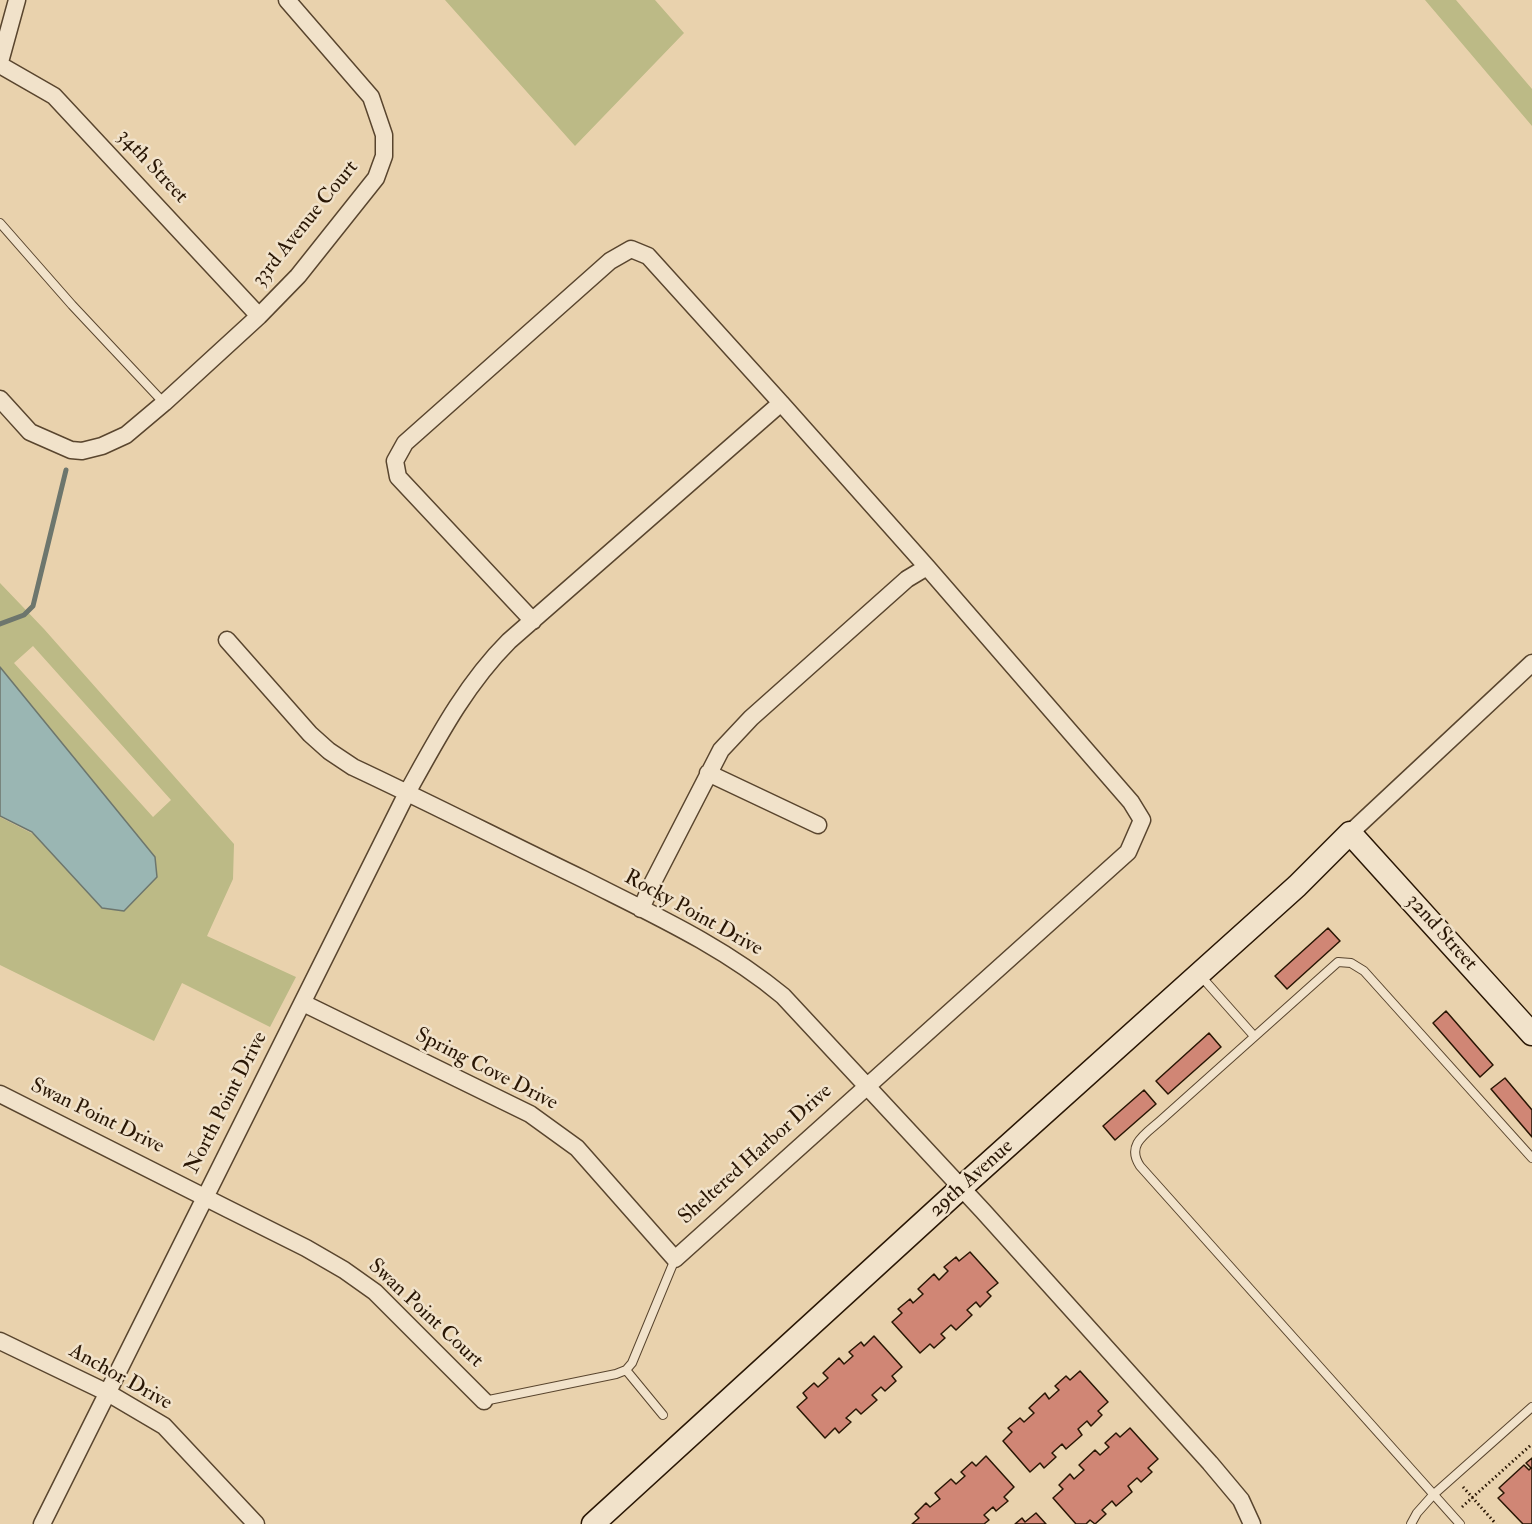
<!DOCTYPE html>
<style>
body{margin:0}
canvas{display:block;background:#e9d2ad}
</style>
<canvas width="1532" height="1524"></canvas>
<script>
const ctx = document.querySelector('canvas').getContext('2d');
ctx.lineJoin = 'round';
function paint(path, color) {
  ctx.fillStyle = color;
  ctx.fill(path, 'evenodd');
}
function trace(path, color, width, dash) {
  ctx.strokeStyle = color;
  ctx.lineWidth = width;
  ctx.lineCap = dash ? 'butt' : 'round';
  ctx.setLineDash(dash || []);
  ctx.stroke(path);
}
function label(font, color, halo, rows, align = 'center') {
  ctx.font = font + ' "IM FELL Double Pica",serif';
  ctx.lineWidth = 5;
  ctx.setLineDash([]);
  ctx.textBaseline = 'middle';
  ctx.strokeStyle = halo;
  ctx.fillStyle = color;
  for (const [text, x, y, turn = 0] of rows) {
    ctx.save();
    ctx.translate(x, y);
    ctx.rotate((+turn || 0) * Math.PI / 180);
    ctx.textAlign = isNaN(turn) ? turn : align;
    if (halo) ctx.strokeText(text, 0, 0);
    ctx.fillText(text, 0, 0);
    ctx.restore();
  }
}
paint(new Path2D(`
 M 445,0 L 655,0 L 684,33 L 575,146 Z
 M 1425,0 L 1456,0 L 1532,89 L 1532,126 Z
 M 0,583 L 44,629 L 234,844 L 233,879 L 207,936 L 296,977 L 270,1027 L 182,983 L 154,1041 L 0,965 L 0,817 L 35,835 L 102,908 L 157,877 L 155,857 L 0,667 ZM 33,646 L 171,800 L 153,817 L 14,663 Z`), '#bcba86');
const water = new Path2D(`
 M 0,667 L 155,857 L 157,877 L 124,911 L 102,908 L 32,832 L 0,816 Z`);
paint(water, '#9ab6b3');
trace(water, '#6d766d', 1.5);
trace(new Path2D(`
 M 0,624 L 24,615 L 33,606 L 66,470`), '#6d766d', 5);
const building = new Path2D(`
 M 1328,928 L 1340,941 L 1287,989 L 1275,976 Z
 M 1446,1011 L 1493,1065 L 1480,1077 L 1433,1023 Z
 M 1209,1033 L 1221,1047 L 1168,1094 L 1156,1081 Z
 M 1505,1078 L 1532,1110 L 1532,1137 L 1491,1089 Z
 M 1144,1090 L 1156,1104 L 1115,1140 L 1103,1126 Z
 M 970,1252 L 998,1283 L 987,1292 L 991,1296 L 980,1307 L 976,1302 L 967,1310 L 972,1315 L 956,1330 L 951,1325 L 941,1334 L 945,1338 L 934,1348 L 930,1344 L 920,1353 L 892,1322 L 902,1313 L 898,1309 L 910,1299 L 913,1303 L 923,1294 L 918,1289 L 934,1274 L 939,1280 L 948,1271 L 944,1267 L 956,1257 L 959,1261 Z
 M 874,1336 L 902,1367 L 892,1376 L 896,1381 L 885,1391 L 881,1387 L 872,1395 L 877,1400 L 861,1414 L 856,1409 L 846,1418 L 851,1422 L 839,1433 L 835,1428 L 825,1438 L 797,1407 L 807,1398 L 803,1393 L 814,1383 L 818,1387 L 828,1378 L 823,1373 L 839,1358 L 844,1364 L 853,1356 L 849,1352 L 861,1342 L 864,1346 Z
 M 1080,1371 L 1108,1402 L 1098,1411 L 1102,1415 L 1091,1426 L 1087,1421 L 1078,1429 L 1082,1435 L 1066,1449 L 1062,1444 L 1052,1453 L 1056,1457 L 1044,1468 L 1040,1463 L 1030,1472 L 1003,1441 L 1012,1432 L 1008,1428 L 1020,1418 L 1024,1422 L 1034,1413 L 1029,1408 L 1045,1393 L 1049,1399 L 1059,1390 L 1055,1386 L 1066,1376 L 1070,1380 Z
 M 1130,1428 L 1158,1459 L 1148,1468 L 1152,1472 L 1141,1482 L 1137,1478 L 1128,1486 L 1132,1492 L 1116,1506 L 1112,1501 L 1102,1510 L 1106,1514 L 1095,1524 L 1090,1520 L 1086,1524 L 1076,1524 L 1053,1498 L 1063,1489 L 1059,1485 L 1070,1474 L 1074,1479 L 1084,1470 L 1079,1465 L 1095,1450 L 1100,1455 L 1109,1447 L 1105,1443 L 1116,1433 L 1120,1437 Z
 M 986,1456 L 1014,1487 L 1004,1497 L 1008,1501 L 996,1511 L 993,1507 L 984,1515 L 989,1520 L 984,1524 L 912,1524 L 919,1518 L 915,1514 L 926,1503 L 930,1507 L 940,1499 L 935,1493 L 951,1479 L 956,1484 L 965,1476 L 961,1472 L 972,1462 L 976,1466 Z
 M 1532,1458 L 1532,1524 L 1523,1524 L 1498,1498 L 1504,1493 L 1499,1488 L 1524,1465 L 1529,1470 L 1531,1468 L 1526,1463 Z
 M 1036,1513 L 1046,1524 L 1015,1524 L 1022,1518 L 1025,1522 Z`);
paint(building, '#d08675');
trace(building, '#291604', 1.5);
const lane = new Path2D(`
 M 0,223 L 72,305 L 164,403
 M 1199,974 L 1254,1036
 M 626,1370 L 663,1415
 M 484,1401 L 616,1374 L 626,1370 L 632,1363 L 675,1259
 M 1411,1524 L 1417,1513 L 1433,1495 L 1532,1407
 M 1460,1524 L 1140,1166 C 1126,1145 1145,1134 1160,1121 L 1338,962 L 1351,963 L 1364,971 L 1532,1158`);
const street = new Path2D(`
 M 0,62 L 17,0
 M 0,65 L 54,96 L 259,316
 M 0,399 L 30,432 L 71,450 L 82,451 L 102,446 L 126,435 L 164,403 L 259,316 L 298,276 L 376,178 L 384,156 L 384,135 L 371,97 L 287,0
 M 533,621 L 398,477 L 395,461 L 405,443 L 610,261 L 631,249 L 648,256 L 781,403
 M 227,640 L 310,734 L 329,751 L 353,767 C 430,803 506,842 583,879 C 652,914 723,946 783,996 L 983,1211 L 1210,1463 L 1241,1500 L 1252,1524
 M 708,773 L 818,825
 M 1350,833 L 1532,663
 M 641,909 L 652,884 L 721,750 L 751,718 L 907,579 L 927,567
 M 0,1094 L 226,1208 L 306,1248 L 344,1270 L 375,1292 L 484,1401
 M 0,1341 L 108,1393 L 164,1426 L 256,1524
 M 42,1524 L 407,793 C 437,739 465,685 509,641 L 781,403 L 927,567 L 1131,802 L 1142,820 L 1128,852 L 675,1259 L 577,1148 L 530,1114 L 303,1003`);
const secondary = new Path2D(`
 M 593,1524 L 962,1187 L 1297,886 L 1350,833 L 1532,1034`);
trace(lane, '#59452e', 10);
trace(street, '#59452e', 19);
trace(secondary, '#291604', 25);
trace(new Path2D(`
 M 1463,1487 L 1496,1524
 M 1462,1507 L 1532,1444`), '#291604', 3, [1.5, 3]);
trace(lane, '#f1e2ca', 8);
trace(street, '#f1e2ca', 16);
trace(secondary, '#f1e2ca', 22);
label('21px', '#291604', '#f1e2ca', [
 ["34th Street",152,167,47],
 ["33rd Avenue Court",306,224,-51],
 ["Rocky Point Drive",693,914,29],
 ["32nd Street",1441,933,48],
 ["Spring Cove Drive",486,1070,27],
 ["North Point Drive",227,1103,-63],
 ["Swan Point Drive",97,1117,26],
 ["Sheltered Harbor Drive",756,1155,-42],
 ["29th Avenue",972,1179,-42],
 ["Swan Point Court",425,1314,43],
 ["Anchor Drive",120,1378,29]
]);
</script>
